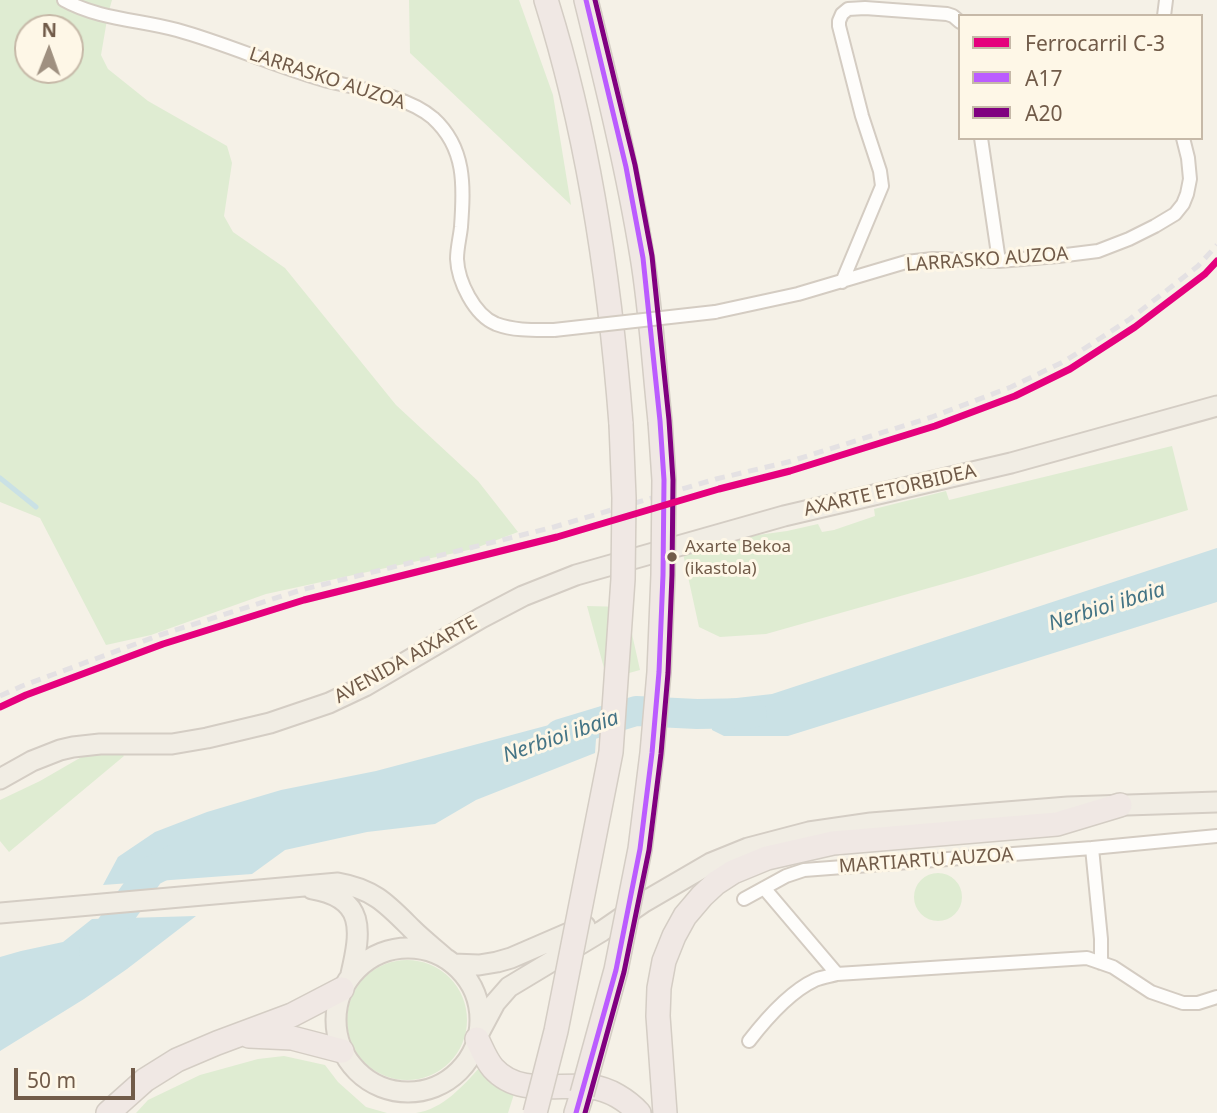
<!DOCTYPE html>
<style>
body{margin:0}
#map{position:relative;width:1217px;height:1113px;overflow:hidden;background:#f5f1e7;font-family:"Noto Sans",sans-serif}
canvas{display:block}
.legend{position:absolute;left:958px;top:14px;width:245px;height:126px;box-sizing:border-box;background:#fef7e7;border:2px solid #c6b9a8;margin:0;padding:9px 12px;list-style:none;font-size:21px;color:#715b49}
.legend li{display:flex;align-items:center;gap:14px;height:35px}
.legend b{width:35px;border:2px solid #c6b9a8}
.north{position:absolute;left:14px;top:14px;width:70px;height:70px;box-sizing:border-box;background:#fef7e7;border:2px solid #c6b9a8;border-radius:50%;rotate:1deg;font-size:19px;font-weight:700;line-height:28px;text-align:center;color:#715b49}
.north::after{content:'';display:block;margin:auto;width:24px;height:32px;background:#9f9080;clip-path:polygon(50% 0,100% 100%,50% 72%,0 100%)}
.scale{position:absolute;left:14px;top:1068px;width:121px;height:32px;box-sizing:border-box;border:4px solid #715b49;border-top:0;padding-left:9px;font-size:21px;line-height:24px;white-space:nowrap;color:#715b49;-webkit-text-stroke:5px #fef7e7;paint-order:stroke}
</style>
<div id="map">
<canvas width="1217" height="1113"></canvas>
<ul class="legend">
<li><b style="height:9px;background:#e5007d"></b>Ferrocarril C-3</li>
<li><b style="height:9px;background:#bb5cff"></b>A17</li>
<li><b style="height:9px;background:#800080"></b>A20</li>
</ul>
<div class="north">N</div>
<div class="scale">50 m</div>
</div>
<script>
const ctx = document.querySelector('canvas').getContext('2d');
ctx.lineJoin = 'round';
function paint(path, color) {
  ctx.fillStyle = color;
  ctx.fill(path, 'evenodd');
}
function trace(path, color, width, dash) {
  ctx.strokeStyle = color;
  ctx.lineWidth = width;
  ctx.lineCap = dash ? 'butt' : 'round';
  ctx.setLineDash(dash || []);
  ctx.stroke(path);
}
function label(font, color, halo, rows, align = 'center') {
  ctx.font = font + ' "Noto Sans",sans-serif';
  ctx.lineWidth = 6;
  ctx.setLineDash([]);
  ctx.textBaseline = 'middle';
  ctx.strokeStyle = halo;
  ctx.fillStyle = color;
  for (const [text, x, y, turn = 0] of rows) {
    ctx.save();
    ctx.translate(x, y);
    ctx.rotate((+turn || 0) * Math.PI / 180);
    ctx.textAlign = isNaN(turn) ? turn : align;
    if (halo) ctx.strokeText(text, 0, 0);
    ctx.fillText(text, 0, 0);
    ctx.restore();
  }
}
paint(new Path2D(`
 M 0,0 L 112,0 L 108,14 L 101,55 L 108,69 L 148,101 L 227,146 L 232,163 L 224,216 L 233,232 L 285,268 L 396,405 L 478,481 L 518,532 L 473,549 L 266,594 L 151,635 L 106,645 L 40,518 L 0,502 ZM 28,28 L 70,28 L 70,70 L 28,70 Z
 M 409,0 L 519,0 L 553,95 L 571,205 L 410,53 Z
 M 1172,446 L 1188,510 L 975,575 L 766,634 L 720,637 L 699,627 L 682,549 L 736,538 L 787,531 L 818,524 L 822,532 L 834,530 L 875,516 L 874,509 L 946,491 L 949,500 Z
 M 587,606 L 626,607 L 640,670 L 607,679 Z
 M 103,754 L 122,754 L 124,756 L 9,852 L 0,841 L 0,800 L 40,781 L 85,755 Z
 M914 897a24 24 0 1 1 48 0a24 24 0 1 1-48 0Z
 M347 1020a60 60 0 1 1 120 0a60 60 0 1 1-120 0Z
 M 284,1056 L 325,1065 L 338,1082 L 366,1107 L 387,1113 L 136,1113 L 148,1100 L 200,1075 L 258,1059 Z
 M 480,1067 L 514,1094 L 508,1113 L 416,1113 C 443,1109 463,1086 480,1067 Z`), '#dfecd2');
paint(new Path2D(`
 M 1217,548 L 1217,602 L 788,736 L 724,736 L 712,730 L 710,701 L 772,694 Z
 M 598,712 L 595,753 L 476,800 L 435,824 L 367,832 L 285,850 L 252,874 L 103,885 L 118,857 L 155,832 L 207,812 L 281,790 L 376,771 Z
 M 196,916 L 127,969 L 84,999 L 0,1051 L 0,957 L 21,951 L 63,942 L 92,919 Z`), '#cae1e5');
trace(new Path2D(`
 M 0,478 L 36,507`), '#cae1e5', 5);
trace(new Path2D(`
 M 560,734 L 636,711 L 697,714 L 752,713
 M 94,951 L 150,872 L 175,859`), '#cae1e5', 30);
const minor = new Path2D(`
 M 64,0 C 98,19 140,20 177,30 C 228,44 277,67 328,81 C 361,89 407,96 433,118 C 466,148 464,186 461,227 C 460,237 457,248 457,259 C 458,281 474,315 496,324 C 515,331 535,330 554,330
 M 1164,16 L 1166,0
 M 981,138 L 999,261
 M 842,282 L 882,186 L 880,171 L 862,116 L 839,26 L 839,21 L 842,14 L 848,9 L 865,8 L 947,14 L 953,16 L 960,22
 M 715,312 L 798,294 L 906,262 L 933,259 L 999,261 L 1058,256 L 1098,251 L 1129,239 L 1155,226 L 1175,214 L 1183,204 L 1187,194 L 1190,179 L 1188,158 L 1183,138
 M 1092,848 L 1101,939 L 1101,963
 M 764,888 L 837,974
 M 744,899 L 786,876 L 804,870 L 1092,848 L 1217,836
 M 749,1041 C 766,1019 789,992 815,980 C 822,977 830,976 837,974 L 1087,958 L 1113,967 L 1151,992 L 1183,1003 L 1198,1003 L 1217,997`);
const primary = new Path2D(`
 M 0,779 L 32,761 L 60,750 L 73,747 L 100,744 L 172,744 L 207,738 L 270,723 L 329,703 L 365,686 L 481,618 L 523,596 L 576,575 L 784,516 L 1011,463 L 1217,406
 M 312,889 C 366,898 361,931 351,974
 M 0,913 L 338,883 C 374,889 388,905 412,929 C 423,940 435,949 446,959
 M336 1020a72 72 0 1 1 144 0a72 72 0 1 1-144 0Z
 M 453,964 L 479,965 L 497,962 L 511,958 L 585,926
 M 479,1033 L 495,1003 L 509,987 L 602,931 L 644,902 L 711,863 L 748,848 L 809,832 L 871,823 L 1068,807 L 1217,802`);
const motorway = new Path2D(`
 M 546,0 C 589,137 610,281 621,424
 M 586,0 C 607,85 628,170 642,256 C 651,310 654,366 660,421
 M 249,1036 L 292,1038 L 342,1051
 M 477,1039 C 482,1049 486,1060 493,1068 C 519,1097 559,1083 592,1087 C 609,1089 627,1100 639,1113
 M 108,1113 L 145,1080 L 177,1060 L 217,1043 L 292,1015 L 342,989
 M 576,1113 L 582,1094
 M 665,1113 L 658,1016 L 659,988 L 664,961 L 674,936 L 685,916 L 702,896 L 716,883 L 733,872 L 767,858 L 833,843 L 1057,824 L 1120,805`);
trace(minor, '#d4ccc2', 16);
trace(primary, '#d4cdc4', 23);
trace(motorway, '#d4cdc4', 26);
trace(minor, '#fefdfb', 12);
trace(primary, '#f1ede4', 19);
trace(motorway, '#f0e8e4', 23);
trace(new Path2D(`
 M 0,696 L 22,686 L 160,635 L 301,590 L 554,527 L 716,479 L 788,462 L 932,417 L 1011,387 L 1065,361 L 1130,319 L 1198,266 L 1217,245`), '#e4e1e3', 5, [10, 7]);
const minorBridge = new Path2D(`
 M 554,330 L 715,312`);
const motorwayBridge = new Path2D(`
 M 582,1094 L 616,970 L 640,849 L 652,753 L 659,672 L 663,575 L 664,480 L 660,421
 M 535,1113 L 556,1031 L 611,752 L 623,579 L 624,498 L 621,424`);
trace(minorBridge, '#d4ccc2', 16, []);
trace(motorwayBridge, '#d4cdc4', 26, []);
trace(minorBridge, '#fefdfb', 12);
trace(motorwayBridge, '#f0e8e4', 23);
trace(new Path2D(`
 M 576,1113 L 616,970 L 640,849 L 652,753 L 659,672 L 663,575 L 664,480 L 660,421 L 643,258 L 626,167 L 586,0`), '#bb5cff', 5);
trace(new Path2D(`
 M 585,1113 L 624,972 L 649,850 L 661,754 L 668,673 L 672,575 L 673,480 L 669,420 L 652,256 L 635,165 L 595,0`), '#800080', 5);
trace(new Path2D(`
 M 0,707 L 26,695 L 163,644 L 304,600 L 557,537 L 719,489 L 790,471 L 935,426 L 1015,396 L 1070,369 L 1135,327 L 1205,274 L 1217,261`), '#e5007d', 7);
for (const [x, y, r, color] of [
 [672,557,6,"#715b49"]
]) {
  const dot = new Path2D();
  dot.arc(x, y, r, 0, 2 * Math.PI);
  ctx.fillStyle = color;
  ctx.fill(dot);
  trace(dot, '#fef7e7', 2.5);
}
label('17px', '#715b49', '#fef7e7', [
 ["Axarte Bekoa",685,547],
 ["(ikastola)",685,569]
], 'left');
label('19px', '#715b49', '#fef7e7', [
 ["LARRASKO AUZOA",327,79,18],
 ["LARRASKO AUZOA",987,260,-4],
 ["AXARTE ETORBIDEA",890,491,-13],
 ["AVENIDA AIXARTE",406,660,-29],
 ["MARTIARTU AUZOA",926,861,-4]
]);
label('italic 21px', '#447485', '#fef7e7', [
 ["Nerbioi ibaia",1107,607,-17],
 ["Nerbioi ibaia",561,737,-19]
]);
</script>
